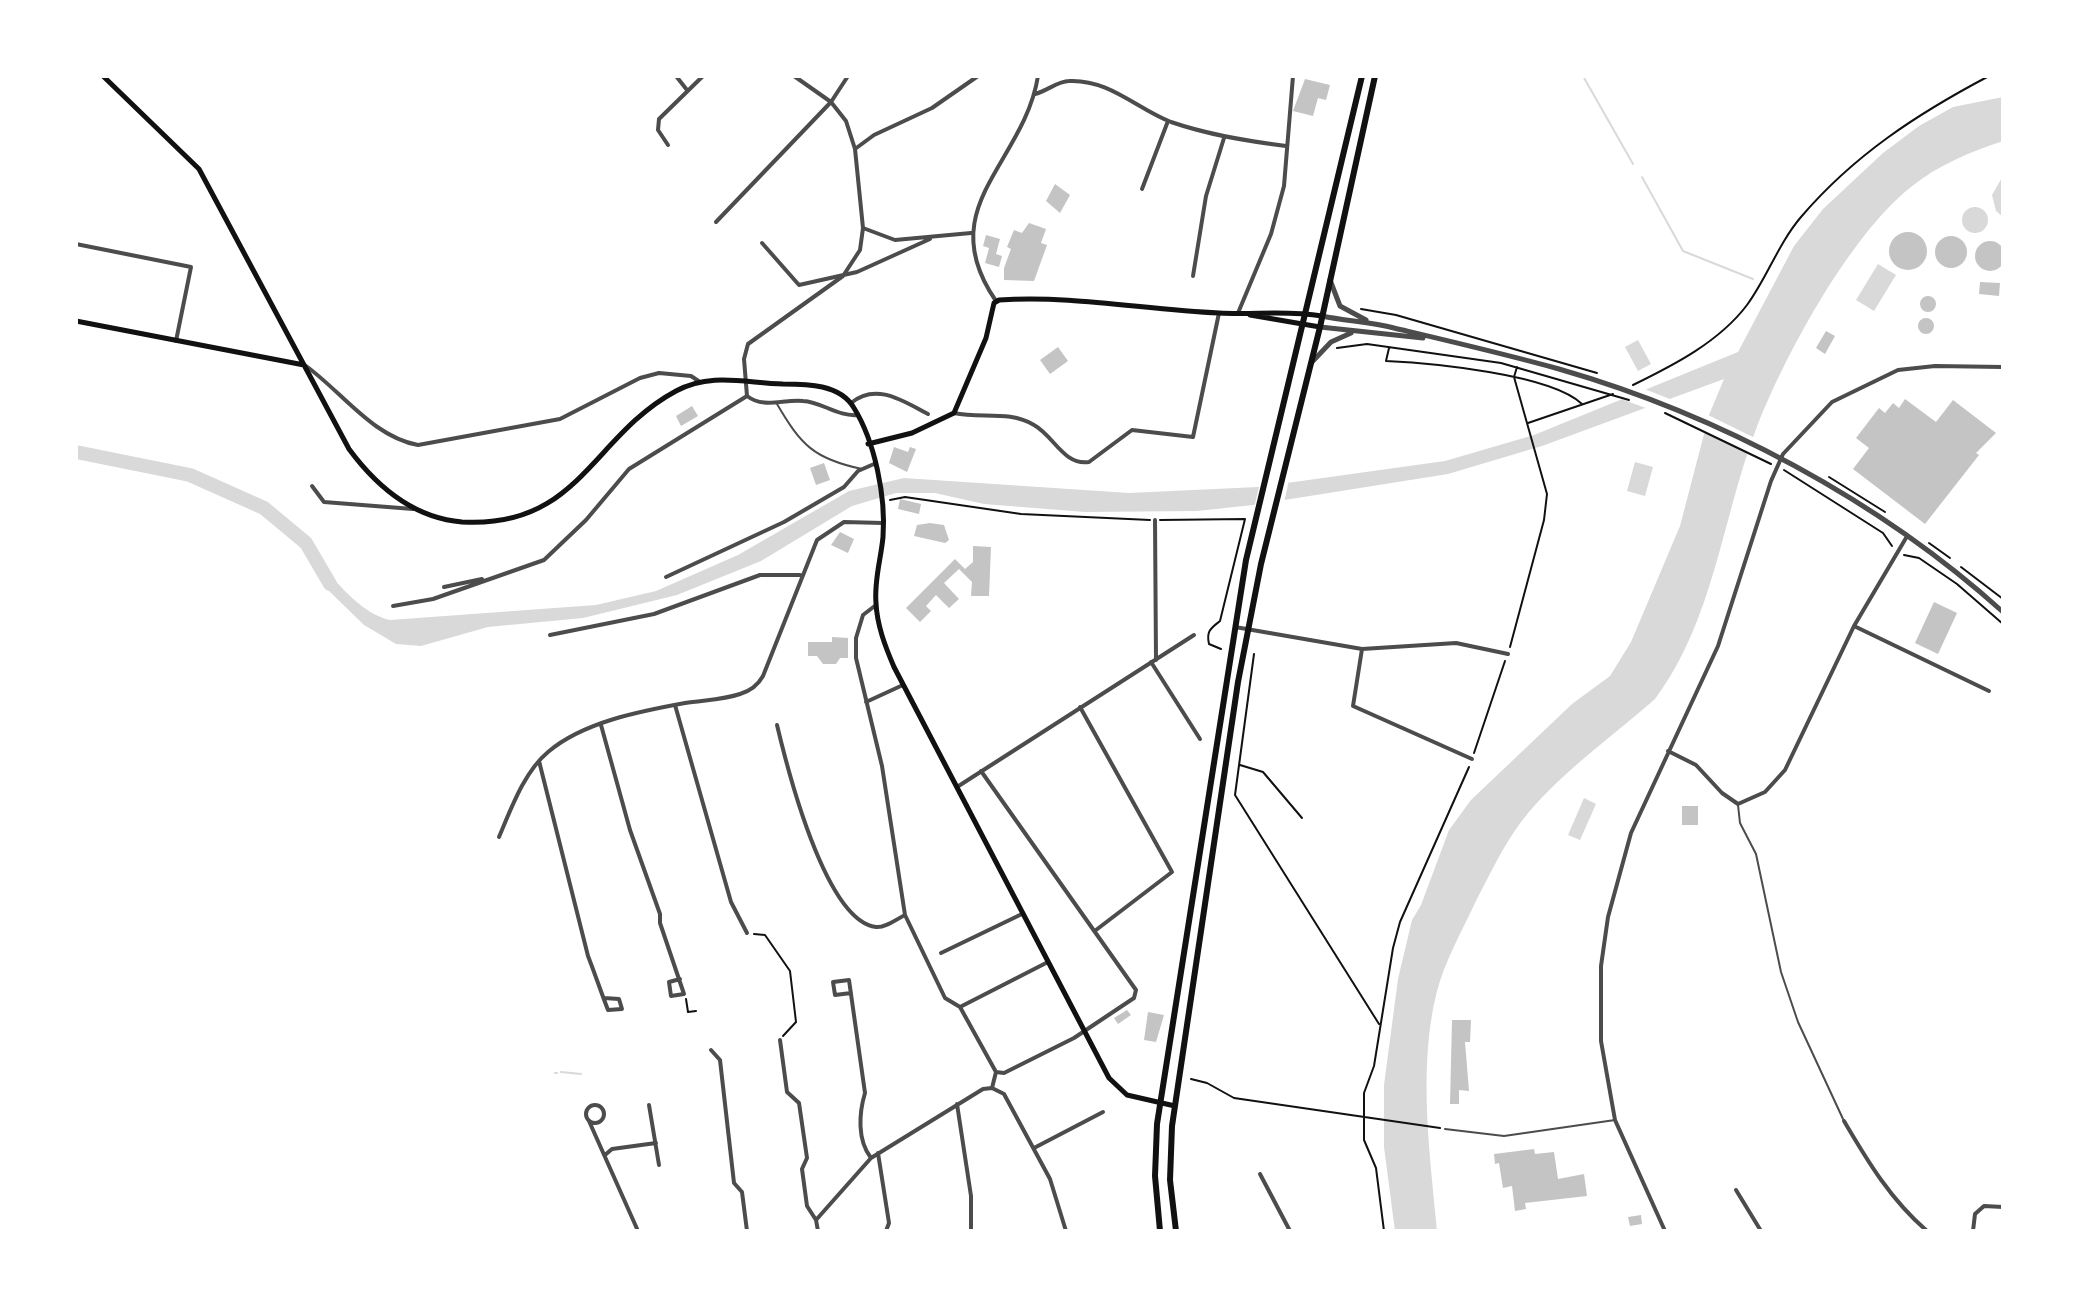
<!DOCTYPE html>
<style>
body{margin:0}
#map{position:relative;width:2079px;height:1307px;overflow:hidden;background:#fff;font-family:"Space Grotesk",sans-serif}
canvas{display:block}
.frame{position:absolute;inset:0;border:78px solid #fff;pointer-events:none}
</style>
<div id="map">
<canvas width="2079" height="1307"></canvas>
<div class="frame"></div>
</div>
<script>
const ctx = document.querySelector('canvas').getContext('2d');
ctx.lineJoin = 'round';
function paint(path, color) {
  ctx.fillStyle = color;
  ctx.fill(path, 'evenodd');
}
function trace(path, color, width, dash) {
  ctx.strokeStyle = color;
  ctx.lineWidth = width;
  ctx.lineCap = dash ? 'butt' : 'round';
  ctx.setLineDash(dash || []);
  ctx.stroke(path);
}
paint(new Path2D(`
 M 2003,97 L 2003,141 C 1970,152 1938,165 1911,187 C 1849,236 1783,358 1755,432 C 1722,520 1713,622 1655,699 C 1611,738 1557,775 1521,822 C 1503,846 1490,874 1476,901 C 1462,931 1444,962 1436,995 C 1418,1071 1430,1155 1437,1231 L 1395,1231 L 1384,1147 L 1384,1085 L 1398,979 L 1412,920 L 1421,905 L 1449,830 L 1471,800 L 1572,704 L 1610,676 L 1631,642 L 1680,526 L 1709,415 L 1724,379 L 1542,446 L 1448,474 L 1253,505 L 1197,511 L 1085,512 L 984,504 L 935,493 L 896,493 L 852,506 L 761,561 L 677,595 L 583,618 L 488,627 L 421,646 L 396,644 L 364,625 L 328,590 L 320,570 L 324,568 C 342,588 363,614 390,620 L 596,605 L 656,591 L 738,555 L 849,491 L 904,478 L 1129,493 L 1258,487 L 1445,461 L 1534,435 L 1738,352 L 1794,246 L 1823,209 L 1883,153 L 1919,126 L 1953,107 Z
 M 2003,176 L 2003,217 L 1996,211 L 1992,195 Z
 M1962 220a13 13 0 1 1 26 0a13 13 0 1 1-26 0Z
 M 1878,264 L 1896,275 L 1874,311 L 1856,300 Z
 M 1638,340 L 1651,364 L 1638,371 L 1625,347 Z
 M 1635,462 L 1653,467 L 1645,496 L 1627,491 Z
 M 1584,798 L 1596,804 L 1580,840 L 1568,835 Z`), '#d9d9d9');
paint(new Path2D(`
 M 1642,388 L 1675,401 L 1651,410 L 1619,398 Z
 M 1706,414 L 1757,439 L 1753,456 L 1701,431 Z
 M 1289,480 L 1284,503 L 1254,508 L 1260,483 Z`), '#fff');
trace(new Path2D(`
 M 1583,76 L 1633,164
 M 1642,177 L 1683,251 L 1753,279
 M 561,1072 L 581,1074
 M 555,1073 L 557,1073`), '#d9d9d9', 2);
trace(new Path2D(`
 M 76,452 L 190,475 L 264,508 L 306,543 L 330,584`), '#d9d9d9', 14);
paint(new Path2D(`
 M 1305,79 L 1330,85 L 1326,100 L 1318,98 L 1313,116 L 1293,111 Z
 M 1055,184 L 1070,195 L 1060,213 L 1046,201 Z
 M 1029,223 L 1046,229 L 1041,243 L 1047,245 L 1034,281 L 1004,280 L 1004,268 L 1011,249 L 1007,247 L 1014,230 L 1022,233 Z
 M1889 251a19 19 0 1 1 38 0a19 19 0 1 1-38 0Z
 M 986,235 L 1000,239 L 996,254 L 1002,256 L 999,267 L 985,263 L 989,248 L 983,246 Z
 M1935 252a16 16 0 1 1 32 0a16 16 0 1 1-32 0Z
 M1975 256a15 15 0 1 1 30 0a15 15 0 1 1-30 0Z
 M 1980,282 L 2000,283 L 1999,296 L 1979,294 Z
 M1920 304a8 8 0 1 1 16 0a8 8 0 1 1-16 0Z
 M1918 326a8 8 0 1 1 16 0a8 8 0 1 1-16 0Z
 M 1826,331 L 1835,336 L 1825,354 L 1816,348 Z
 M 1058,347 L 1068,361 L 1050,374 L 1040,360 Z
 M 1905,399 L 1936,422 L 1953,400 L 1996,433 L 1976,453 L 1979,455 L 1925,524 L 1853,469 L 1869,448 L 1856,438 L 1879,408 L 1885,413 L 1893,403 L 1899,408 Z
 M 692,406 L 698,416 L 681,426 L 676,416 Z
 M 894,447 L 908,452 L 910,447 L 916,449 L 907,472 L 889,463 Z
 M 824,463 L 830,480 L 816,485 L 810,468 Z
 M 900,499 L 921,504 L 919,514 L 898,509 Z
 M 930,523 L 944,525 L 949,540 L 945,543 L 914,536 L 917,525 Z
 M 840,532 L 854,539 L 848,553 L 831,545 Z
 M 973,546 L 991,547 L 989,596 L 971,596 L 972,582 L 959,569 L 944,583 L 959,599 L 949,608 L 936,595 L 926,606 L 931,611 L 920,622 L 906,608 L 955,559 L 965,569 L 973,562 Z
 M 1934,602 L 1957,613 L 1938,654 L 1915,643 Z
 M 832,637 L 848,638 L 848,658 L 840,658 L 836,664 L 823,664 L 817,656 L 808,656 L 808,642 L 832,642 Z
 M 1682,806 L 1698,806 L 1698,825 L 1682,825 Z
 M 1127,1010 L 1131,1015 L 1118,1024 L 1114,1018 Z
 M 1148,1012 L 1164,1015 L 1156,1042 L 1144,1040 Z
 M 1452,1020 L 1471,1020 L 1470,1042 L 1465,1042 L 1469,1091 L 1459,1090 L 1459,1104 L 1450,1104 Z
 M 1534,1149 L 1535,1154 L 1554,1152 L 1558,1179 L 1584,1174 L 1587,1196 L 1525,1203 L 1526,1209 L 1515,1211 L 1512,1186 L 1503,1188 L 1499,1163 L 1495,1164 L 1494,1154 Z
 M 1641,1215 L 1642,1224 L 1630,1226 L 1628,1217 Z`), '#c4c4c4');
trace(new Path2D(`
 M 1361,309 L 1396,315 L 1597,373
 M 1337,348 L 1367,344 L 1501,363 L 1629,400
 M 1389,348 L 1386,361 C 1430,363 1551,374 1582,404
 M 1633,385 C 1674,365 1719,342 1747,305 C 1767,278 1778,244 1801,217 C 1854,155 1917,114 1989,76
 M 1665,413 L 1771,464
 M 1528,423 L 1613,394
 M 1784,470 L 1883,533 L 1892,546
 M 1829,477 L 1885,512
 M 890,500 L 905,497 L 1021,514 L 1150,520
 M 1160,520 L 1245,519 L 1220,621 C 1211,628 1206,631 1209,644 L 1221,649
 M 1929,543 L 1950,558
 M 1904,555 L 1919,558 L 1957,584 L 2003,624
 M 1961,567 L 2003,599
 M 1510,647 L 1544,520 L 1547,494 L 1514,377 L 1517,367
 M 1254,654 L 1235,795 L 1379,1024
 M 1474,753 L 1505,661
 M 1240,765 L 1263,772 L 1302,818
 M 754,934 L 765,935 L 790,971 L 796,1022 L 783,1036
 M 686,999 L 688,1012 L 696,1011
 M 1191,1079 L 1207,1083 L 1234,1098 L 1440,1128
 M 1384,1231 L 1376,1168 L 1364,1140 L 1364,1093 L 1374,1066 L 1393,948 L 1400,922 L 1469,767`), '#111', 2);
trace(new Path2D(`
 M 777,404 C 801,445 814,459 862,469
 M 1738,805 L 1740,823 L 1756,854 L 1781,972 L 1798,1022 L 1843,1119
 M 1445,1129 L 1504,1136 L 1615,1120`), '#4c4c4c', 2);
trace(new Path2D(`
 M 676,76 L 687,90
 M 1035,94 C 1047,91 1058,81 1069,81 C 1109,79 1137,109 1171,122 C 1209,135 1246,141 1286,146
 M 668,145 L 658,130 L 659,119 L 703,76
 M 855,149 L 874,135 L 932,108 L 978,76
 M 1142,189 L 1168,121
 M 716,222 L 831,102 L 848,76
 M 863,228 L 895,240 L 971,233
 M 762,243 L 799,285 L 857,272 L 930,239
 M 76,244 L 191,267 L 176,341
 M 1193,276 L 1206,196 L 1224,138
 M 996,301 C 931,207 1024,164 1038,76
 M 1238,313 L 1271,234 L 1284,186 L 1293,76
 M 306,366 C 342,392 373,437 418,445 L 560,419 L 640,378 L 659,373 L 691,376 L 700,382
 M 747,396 L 744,359 L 748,344 L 843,276 L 860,250 L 863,228 L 855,149 L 846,121 L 831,102 L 794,76
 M 747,396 C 764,409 783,399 803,401 C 822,402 838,417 858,415
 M 851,403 C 876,382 903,401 928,414
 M 954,413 C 981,419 1009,410 1034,425 C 1054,436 1064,466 1089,462 L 1132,430 L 1193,437 L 1219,313
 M 312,486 L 324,502 L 413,509
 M 1155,520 L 1156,660
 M 666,577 L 784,522 L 844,487 L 858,471 L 874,464
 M 444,587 L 482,579
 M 876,605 L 863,615 L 856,638 L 856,658 L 882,766 L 905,915 L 945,998 L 960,1007 L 996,1072 L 992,1088 L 1004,1094 L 1050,1179 L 1066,1231
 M 393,606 L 433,599 L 544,560 L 586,520 L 629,469 L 747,396
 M 1854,626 L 1989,691
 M 1235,627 L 1362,649 L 1456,643 L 1508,654
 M 550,635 L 654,614 L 760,575 L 800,575
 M 1362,649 L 1353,706 L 1472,759
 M 1151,662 L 1200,739
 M 866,702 L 903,685
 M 675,705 L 731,902 L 747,933
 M 1080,707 L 1172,872 L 1096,930
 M 601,725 L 630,830 L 660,914 L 660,923 L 684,994 L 671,996 L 669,982 L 680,979
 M 777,725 C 787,767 825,921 876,927 C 885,928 897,919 905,915
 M 1668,751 L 1696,765 L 1722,793 L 1738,804 L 1765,792 L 1785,770 L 1854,626 L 1906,538
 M 539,761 L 588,956 C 595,974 601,992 608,1010 L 622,1009 L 619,999 L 604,998
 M 981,771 L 1136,990 L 1134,998 L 1074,1038 L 1004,1073 L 996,1072
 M 957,787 L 1194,635
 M 499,837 C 511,809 524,772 548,752 C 583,722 641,711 685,703 C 703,700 723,700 740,694 C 750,691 758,685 763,676 L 817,540 L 844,522 L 883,523
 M 941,953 L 1022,914
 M 851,993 L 835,995 L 833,982 L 849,980 L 865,1093 C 859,1113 857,1140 871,1158
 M 960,1007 L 1048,962
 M 780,1040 L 787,1092 L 799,1103 L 807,1158 L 802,1169 L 807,1206 L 816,1220
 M 711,1050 L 720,1060 L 734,1183 L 742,1192 L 747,1231
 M 957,1104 L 971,1196 L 971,1231
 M 649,1105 L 659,1165
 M586 1114a9 9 0 1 1 18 0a9 9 0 1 1-18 0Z
 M 589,1121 L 638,1231
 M 1844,1121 C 1868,1162 1891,1200 1927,1231
 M 1034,1148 L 1103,1112
 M 878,1153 L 889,1223 L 886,1231
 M 605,1155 L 612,1149 L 656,1143
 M 1260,1174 L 1290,1231
 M 1736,1190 L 1761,1231
 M 818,1231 L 816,1220 L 871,1158 L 983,1089 L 992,1088
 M 1665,1231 L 1615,1120 L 1601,1041 L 1601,966 L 1608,917 L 1631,833 L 1718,646 L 1771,481 L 1783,454 L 1832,402 L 1898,370 L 1935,366 L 2003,367
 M 1973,1231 L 1975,1214 L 1984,1206 L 2003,1207`), '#4c4c4c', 4);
trace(new Path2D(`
 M 1330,280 L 1340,306 L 1366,320
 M 1322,316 C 1346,321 1371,322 1394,328 C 1449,341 1505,354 1559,369 C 1719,415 1879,500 2003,612
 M 1320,327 L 1423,338
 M 1311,363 L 1331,342 L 1351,333`), '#4c4c4c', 5);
trace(new Path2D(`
 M 103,76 L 199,169 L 349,449 C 377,487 414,518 462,522 C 579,529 592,436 676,391 C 711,372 745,383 783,384 C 807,384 840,384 854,408 C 875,442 886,497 883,537 C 881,559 874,580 876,603 C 877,625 885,646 894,667 L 1109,1078 L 1127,1095 L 1175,1106
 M 1250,315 L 1320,327
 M 76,321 L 304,365
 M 868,444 L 912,433 L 954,413 L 986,338 L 994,303 L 999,300 C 1073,295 1146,310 1219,313 C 1254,315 1287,310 1322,316`), '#111', 5);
trace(new Path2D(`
 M 1160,1231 L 1155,1176 L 1157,1124 L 1246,560 L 1362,76
 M 1176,1231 L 1170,1180 L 1172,1126 L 1238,682 L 1261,564 L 1320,327 L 1375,76`), '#111', 6);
</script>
